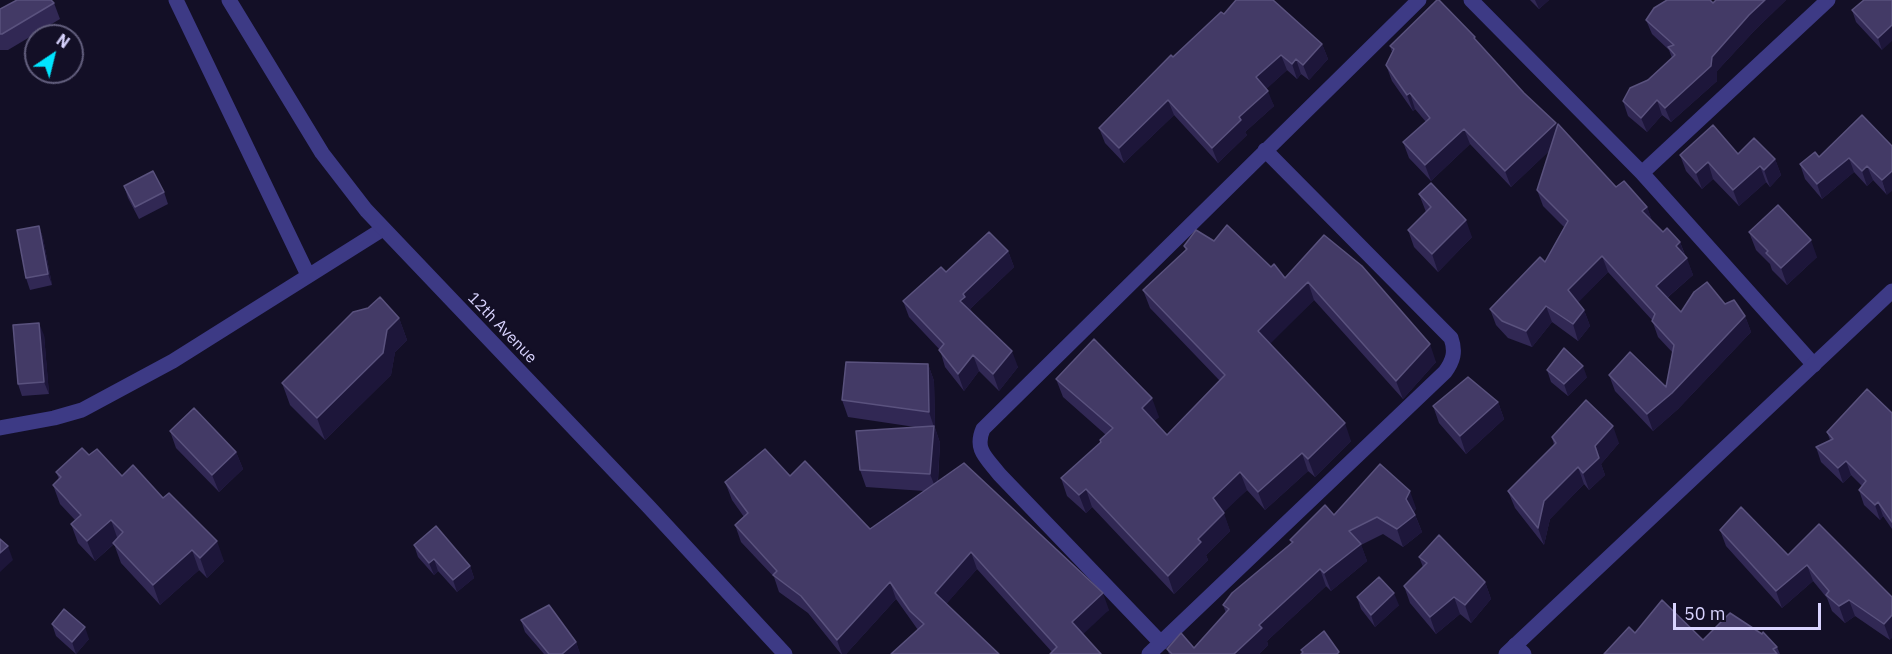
<!DOCTYPE html>
<style>
body{margin:0}
#map{position:relative;width:1892px;height:654px;overflow:hidden;background:#130f26;font-family:"IBM Plex Sans",sans-serif}
canvas{display:block}
.north{position:absolute;left:24px;top:24px;width:60px;height:60px;box-sizing:border-box;background:#130f26;border:2px solid #625e7d;border-radius:50%;rotate:35deg;font-size:16px;font-weight:700;line-height:24px;text-align:center;color:#d9d4ff}
.north::after{content:'';display:block;margin:auto;width:21px;height:27px;background:#00e5ff;clip-path:polygon(50% 0,100% 100%,50% 72%,0 100%)}
.scale{position:absolute;left:1673px;top:603px;width:148px;height:27px;box-sizing:border-box;border:3px solid #d9d4ff;border-top:0;padding-left:8px;font-size:18px;line-height:21px;white-space:nowrap;color:#d9d4ff;-webkit-text-stroke:4px #130f26;paint-order:stroke}
</style>
<div id="map">
<canvas width="1892" height="654"></canvas>
<div class="north">N</div>
<div class="scale">50 m</div>
</div>
<script>
const ctx = document.querySelector('canvas').getContext('2d');
ctx.lineJoin = 'round';
function trace(path, color, width, dash) {
  ctx.strokeStyle = color;
  ctx.lineWidth = width;
  ctx.lineCap = dash ? 'butt' : 'round';
  ctx.setLineDash(dash || []);
  ctx.stroke(path);
}
function paint(path, color) {
  ctx.fillStyle = color;
  ctx.fill(path, 'evenodd');
}
function label(font, color, halo, rows, align = 'center') {
  ctx.font = font + ' "IBM Plex Sans",sans-serif';
  ctx.lineWidth = 4.5;
  ctx.setLineDash([]);
  ctx.textBaseline = 'middle';
  ctx.strokeStyle = halo;
  ctx.fillStyle = color;
  for (const [text, x, y, turn = 0] of rows) {
    ctx.save();
    ctx.translate(x, y);
    ctx.rotate((+turn || 0) * Math.PI / 180);
    ctx.textAlign = isNaN(turn) ? turn : align;
    if (halo) ctx.strokeText(text, 0, 0);
    ctx.fillText(text, 0, 0);
    ctx.restore();
  }
}
trace(new Path2D(`
 M 176,0 L 308,275
 M 1471,0 L 1642,173 L 1814,365
 M 1642,173 L 1828,0
 M 0,428 L 54,418 L 82,410 L 173,361 L 383,229
 M 1161,643 L 999,474 C 987,458 974,450 983,429 L 1419,0
 M 1515,645 L 1524,654
 M 1149,654 L 1445,372 C 1453,361 1456,352 1451,338 L 1265,150`), '#3d3a85', 15);
trace(new Path2D(`
 M 229,0 L 322,153 L 366,210 L 648,506 L 785,654
 M 1506,654 L 1892,291`), '#3d3a85', 15);
paint(new Path2D(`
 M 1530,0 L 1549,0 L 1539,9 Z
 M 1716,0 L 1786,0 L 1755,30 L 1717,71 L 1717,81 L 1671,122 L 1662,115 L 1647,132 L 1628,116 L 1623,101 L 1672,58 L 1669,50 L 1652,34 L 1646,20 L 1713,3 Z
 M 1892,0 L 1882,50 L 1856,22 L 1852,10 Z
 M 54,3 L 60,19 L 8,50 L 0,50 L 0,9 Z
 M 1224,14 L 1322,44 L 1328,59 L 1309,80 L 1301,74 L 1297,79 L 1287,70 L 1266,89 L 1274,106 L 1245,132 L 1247,135 L 1218,163 L 1174,115 L 1124,163 L 1105,143 L 1099,128 L 1173,57 Z
 M 1477,41 L 1524,93 L 1558,126 L 1616,187 L 1647,207 L 1652,221 L 1663,232 L 1680,242 L 1693,275 L 1667,298 L 1681,312 L 1725,304 L 1745,316 L 1751,332 L 1678,409 L 1653,431 L 1615,391 L 1609,375 L 1666,387 L 1673,353 L 1658,337 L 1652,320 L 1608,272 L 1578,302 L 1584,310 L 1590,326 L 1578,341 L 1552,322 L 1532,347 L 1508,338 L 1496,325 L 1490,309 L 1545,262 L 1564,227 L 1543,206 L 1537,190 L 1550,150 L 1511,187 L 1470,144 L 1431,181 L 1409,158 L 1403,142 L 1426,122 L 1415,109 L 1413,111 L 1392,81 L 1386,65 L 1392,52 L 1390,46 Z
 M 1862,115 L 1887,195 L 1873,180 L 1867,186 L 1854,172 L 1822,199 L 1805,179 L 1800,164 L 1819,157 Z
 M 1738,154 L 1775,159 L 1781,175 L 1770,187 L 1766,182 L 1739,206 L 1713,179 L 1702,189 L 1686,171 L 1680,155 Z
 M 124,186 L 164,192 L 168,204 L 139,219 L 128,198 Z
 M 1419,194 L 1472,237 L 1438,272 L 1414,247 L 1408,230 L 1426,212 Z
 M 39,226 L 43,238 L 52,285 L 30,290 L 26,278 Z
 M 1749,232 L 1817,257 L 1787,285 L 1772,270 L 1770,264 L 1756,250 Z
 M 1324,235 L 1436,362 L 1403,399 L 1314,300 L 1270,343 L 1351,441 L 1315,477 L 1308,471 L 1265,510 L 1247,490 L 1223,512 L 1230,531 L 1206,555 L 1208,560 L 1174,594 L 1092,507 L 1086,513 L 1067,496 L 1061,478 L 1101,443 L 1100,440 L 1106,435 L 1063,397 L 1056,379 L 1159,417 L 1154,421 L 1167,435 L 1220,381 L 1150,308 L 1143,290 L 1186,251 L 1184,246 L 1214,241 L 1271,267 L 1285,278 Z
 M 1008,251 L 1014,267 L 970,309 L 1018,367 L 999,391 L 979,371 L 964,391 L 945,367 L 940,350 L 909,317 L 903,301 L 946,272 Z
 M 399,318 L 407,340 L 395,352 L 391,375 L 325,440 L 290,405 L 282,383 Z
 M 44,335 L 49,394 L 22,396 L 18,384 Z
 M 928,364 L 934,381 L 935,428 L 940,443 L 938,481 L 1109,610 L 1052,652 L 977,569 L 946,604 L 918,630 L 896,599 L 846,654 L 841,654 L 808,613 L 779,592 L 774,577 L 741,542 L 735,525 L 744,517 L 732,500 L 725,482 L 790,476 L 870,529 L 924,491 L 866,487 L 860,470 L 915,427 L 848,417 L 842,400 Z
 M 1547,370 L 1587,377 L 1568,396 L 1551,382 Z
 M 1498,402 L 1504,419 L 1466,454 L 1439,423 L 1433,406 Z
 M 1892,413 L 1892,529 L 1883,516 L 1880,520 L 1864,505 L 1859,490 L 1862,486 L 1851,475 L 1843,483 L 1821,462 L 1816,447 L 1830,440 L 1827,432 Z
 M 170,431 L 236,452 L 243,469 L 219,492 L 176,448 Z
 M 1552,437 L 1619,443 L 1601,464 L 1605,475 L 1589,490 L 1584,484 L 1550,519 L 1544,545 L 1515,508 L 1508,491 L 1554,445 Z
 M 89,455 L 122,476 L 224,561 L 207,578 L 199,570 L 160,605 L 121,563 L 114,544 L 95,561 L 78,543 L 71,524 L 75,520 L 60,504 L 53,485 L 59,479 L 56,472 Z
 M 1416,508 L 1414,512 L 1422,532 L 1403,547 L 1383,534 L 1361,545 L 1367,561 L 1331,591 L 1326,586 L 1267,641 L 1268,645 L 1259,654 L 1169,654 L 1167,649 L 1194,648 L 1226,613 L 1223,605 L 1291,543 L 1290,540 L 1334,515 Z
 M 1720,530 L 1788,555 L 1892,597 L 1890,640 L 1855,616 L 1845,623 L 1832,611 L 1827,598 L 1813,581 L 1782,608 L 1726,546 Z
 M 414,545 L 470,566 L 474,578 L 457,592 L 438,571 L 434,575 L 418,557 Z
 M 1419,557 L 1485,582 L 1491,599 L 1471,623 L 1460,614 L 1436,634 L 1410,603 L 1404,586 L 1423,567 Z
 M 1357,597 L 1399,605 L 1375,627 L 1361,609 Z
 M 521,620 L 576,642 L 580,654 L 544,654 L 525,632 Z
 M 52,624 L 89,639 L 76,654 L 56,636 Z
 M 1635,633 L 1777,647 L 1780,654 L 1604,654 Z`), '#312854');
paint(new Path2D(`
 M 1535,0 L 1549,0 L 1539,9 Z
 M 1765,0 L 1786,0 L 1755,30 L 1717,71 L 1717,81 L 1671,122 L 1665,108 L 1749,15 Z
 M 1892,25 L 1892,41 L 1882,50 L 1878,38 Z
 M 1322,44 L 1328,59 L 1309,80 L 1303,65 Z
 M 1281,55 L 1287,70 L 1262,93 L 1256,77 Z
 M 1296,59 L 1301,74 L 1297,79 L 1292,64 Z
 M 1268,91 L 1274,106 L 1245,132 L 1247,135 L 1218,163 L 1212,148 L 1239,117 Z
 M 1410,93 L 1415,109 L 1413,111 L 1407,95 Z
 M 1168,100 L 1174,115 L 1124,163 L 1119,148 Z
 M 1657,100 L 1662,115 L 1647,132 L 1641,118 Z
 M 1556,123 L 1562,139 L 1511,187 L 1505,171 Z
 M 1464,129 L 1470,144 L 1431,181 L 1425,165 Z
 M 1849,158 L 1854,172 L 1822,199 L 1817,184 Z
 M 1775,159 L 1781,175 L 1770,187 L 1764,170 Z
 M 1708,162 L 1713,179 L 1702,189 L 1696,173 Z
 M 1760,166 L 1766,182 L 1739,206 L 1733,190 Z
 M 1867,166 L 1873,180 L 1867,186 L 1862,171 Z
 M 1892,171 L 1892,191 L 1887,195 L 1882,180 Z
 M 1647,207 L 1653,223 L 1642,211 Z
 M 1466,220 L 1472,237 L 1438,272 L 1432,254 Z
 M 39,226 L 43,238 L 52,285 L 48,274 Z
 M 1811,240 L 1817,257 L 1787,285 L 1781,268 Z
 M 1680,242 L 1686,259 L 1676,246 Z
 M 1008,251 L 1014,267 L 970,309 L 971,313 L 960,301 L 963,294 Z
 M 1602,256 L 1608,272 L 1574,307 L 1568,290 Z
 M 1687,258 L 1693,275 L 1662,302 L 1656,286 Z
 M 1308,282 L 1314,300 L 1265,349 L 1258,331 Z
 M 1546,306 L 1552,322 L 1532,347 L 1526,331 Z
 M 1584,310 L 1590,326 L 1578,341 L 1573,324 Z
 M 1745,316 L 1751,332 L 1678,409 L 1653,431 L 1647,414 Z
 M 399,318 L 407,340 L 395,352 L 391,375 L 325,440 L 317,418 L 387,330 Z
 M 39,323 L 44,335 L 49,394 L 44,382 Z
 M 1430,344 L 1436,362 L 1403,399 L 1396,381 Z
 M 1012,351 L 1018,367 L 999,391 L 993,374 Z
 M 973,355 L 979,371 L 964,391 L 958,374 Z
 M 928,364 L 934,381 L 935,428 L 940,443 L 937,492 L 930,474 L 934,427 L 929,412 Z
 M 1583,366 L 1587,377 L 1568,396 L 1564,384 Z
 M 1152,398 L 1159,417 L 1148,426 L 1142,408 Z
 M 1498,402 L 1504,419 L 1466,454 L 1460,436 Z
 M 1345,423 L 1351,441 L 1315,477 L 1308,459 Z
 M 1613,426 L 1619,443 L 1601,464 L 1605,475 L 1589,490 L 1583,473 L 1595,446 Z
 M 236,452 L 243,469 L 219,492 L 212,475 Z
 M 1302,453 L 1308,471 L 1265,510 L 1258,492 Z
 M 1846,461 L 1851,475 L 1843,483 L 1838,468 Z
 M 1578,467 L 1584,484 L 1550,519 L 1544,545 L 1538,528 L 1544,501 Z
 M 1240,472 L 1247,490 L 1220,516 L 1213,498 Z
 M 1086,489 L 1092,507 L 1086,513 L 1079,495 Z
 M 1410,491 L 1416,508 L 1412,516 L 1406,499 Z
 M 1878,502 L 1883,516 L 1880,520 L 1875,505 Z
 M 1224,513 L 1230,531 L 1206,555 L 1208,560 L 1174,594 L 1168,576 L 1198,539 Z
 M 1415,515 L 1422,532 L 1403,547 L 1397,529 Z
 M 111,520 L 118,540 L 95,561 L 87,541 Z
 M 217,541 L 224,561 L 207,578 L 200,558 Z
 M 1361,544 L 1367,561 L 1331,591 L 1324,573 Z
 M 8,546 L 13,560 L 0,572 L 0,553 Z
 M 192,550 L 199,570 L 160,605 L 153,585 Z
 M 971,552 L 977,569 L 941,610 L 935,593 Z
 M 434,559 L 438,571 L 434,575 L 429,563 Z
 M 1807,565 L 1813,581 L 1782,608 L 1776,591 Z
 M 470,566 L 474,578 L 457,592 L 453,580 Z
 M 1320,569 L 1326,586 L 1267,641 L 1268,645 L 1259,654 L 1234,654 L 1259,625 Z
 M 890,582 L 896,599 L 846,654 L 842,654 L 837,640 Z
 M 1485,582 L 1491,599 L 1471,623 L 1465,605 Z
 M 1103,593 L 1109,610 L 1078,639 L 1072,622 Z
 M 1394,593 L 1399,605 L 1375,627 L 1371,615 Z
 M 1454,597 L 1460,614 L 1436,634 L 1430,617 Z
 M 1849,600 L 1855,616 L 1845,623 L 1839,606 Z
 M 1892,615 L 1892,638 L 1890,640 L 1884,624 Z
 M 85,627 L 89,639 L 76,654 L 72,642 Z
 M 576,642 L 580,654 L 562,654 Z`), '#1d163a');
const building = new Path2D(`
 M 17,0 L 51,0 L 54,3 L 2,34 L 0,34 L 0,9 Z
 M 1236,0 L 1273,0 L 1322,44 L 1303,65 L 1296,59 L 1292,64 L 1281,55 L 1256,77 L 1268,91 L 1239,117 L 1241,120 L 1212,148 L 1168,100 L 1119,148 L 1099,128 L 1171,55 L 1173,57 L 1221,12 L 1224,14 Z
 M 1437,0 L 1439,0 L 1475,37 L 1474,38 L 1524,93 L 1556,123 L 1505,171 L 1464,129 L 1425,165 L 1403,142 L 1430,118 L 1410,93 L 1407,95 L 1386,65 L 1394,49 L 1390,46 Z
 M 1667,0 L 1710,0 L 1713,3 L 1716,0 L 1765,0 L 1749,15 L 1712,57 L 1711,66 L 1665,108 L 1657,100 L 1641,118 L 1623,101 L 1630,88 L 1648,80 L 1675,55 L 1668,47 L 1674,45 L 1646,20 L 1654,8 Z
 M 1864,0 L 1892,0 L 1892,25 L 1878,38 L 1852,10 Z
 M 1862,115 L 1892,146 L 1892,171 L 1882,180 L 1867,166 L 1862,171 L 1849,158 L 1817,184 L 1800,164 L 1815,152 L 1819,157 Z
 M 1558,124 L 1616,187 L 1624,181 L 1647,207 L 1642,211 L 1663,232 L 1667,228 L 1680,242 L 1676,246 L 1687,258 L 1656,286 L 1681,312 L 1694,292 L 1707,282 L 1725,304 L 1734,300 L 1745,316 L 1672,393 L 1647,414 L 1609,375 L 1630,352 L 1666,387 L 1674,345 L 1652,321 L 1655,314 L 1602,256 L 1568,290 L 1584,310 L 1573,324 L 1546,306 L 1526,331 L 1502,321 L 1490,309 L 1540,257 L 1545,262 L 1568,221 L 1537,190 Z
 M 1713,125 L 1738,154 L 1754,138 L 1775,159 L 1764,170 L 1760,166 L 1733,190 L 1708,162 L 1696,173 L 1680,155 Z
 M 153,171 L 164,192 L 135,207 L 124,186 Z
 M 1431,183 L 1466,220 L 1432,254 L 1408,230 L 1431,207 L 1419,194 Z
 M 1778,205 L 1811,240 L 1781,268 L 1766,253 L 1768,251 L 1749,232 Z
 M 1227,225 L 1271,267 L 1274,264 L 1285,278 L 1324,235 L 1362,266 L 1430,344 L 1396,381 L 1308,282 L 1258,331 L 1345,423 L 1308,459 L 1302,453 L 1258,492 L 1240,472 L 1213,498 L 1224,513 L 1198,539 L 1201,542 L 1168,576 L 1086,489 L 1079,495 L 1061,478 L 1101,442 L 1100,440 L 1113,428 L 1056,379 L 1094,339 L 1152,398 L 1142,408 L 1167,435 L 1225,375 L 1143,290 L 1187,249 L 1184,246 L 1196,230 L 1214,241 Z
 M 39,226 L 48,274 L 26,278 L 17,230 Z
 M 989,232 L 1008,251 L 963,294 L 965,297 L 960,301 L 1012,351 L 993,374 L 973,355 L 958,374 L 939,350 L 944,344 L 903,301 L 941,267 L 946,272 Z
 M 380,297 L 399,318 L 387,330 L 383,353 L 317,418 L 282,383 L 353,312 L 368,308 Z
 M 39,323 L 44,382 L 18,384 L 13,325 Z
 M 1564,348 L 1583,366 L 1564,384 L 1547,370 Z
 M 846,362 L 928,364 L 929,412 L 842,400 Z
 M 1468,377 L 1498,402 L 1460,436 L 1433,406 Z
 M 1867,389 L 1892,413 L 1892,522 L 1878,502 L 1875,505 L 1859,490 L 1866,481 L 1846,461 L 1838,468 L 1816,447 L 1833,439 L 1827,432 Z
 M 1586,400 L 1613,426 L 1595,446 L 1599,458 L 1583,473 L 1578,467 L 1544,501 L 1538,528 L 1508,491 L 1556,443 L 1552,437 Z
 M 194,408 L 236,452 L 212,475 L 170,431 Z
 M 934,426 L 930,474 L 860,470 L 856,431 Z
 M 82,448 L 89,455 L 97,449 L 122,476 L 133,465 L 163,498 L 169,493 L 217,541 L 200,558 L 192,550 L 153,585 L 113,543 L 123,532 L 111,520 L 87,541 L 71,524 L 81,515 L 53,485 L 61,477 L 56,472 Z
 M 765,449 L 790,476 L 805,461 L 870,529 L 964,463 L 1103,593 L 1072,622 L 1101,654 L 1050,654 L 1057,647 L 971,552 L 935,593 L 999,654 L 891,654 L 924,624 L 910,611 L 890,582 L 837,640 L 801,596 L 773,575 L 777,571 L 735,525 L 748,513 L 725,482 Z
 M 1380,464 L 1410,491 L 1406,499 L 1415,515 L 1397,529 L 1377,517 L 1349,531 L 1361,544 L 1324,573 L 1320,569 L 1259,625 L 1262,628 L 1234,654 L 1172,654 L 1167,649 L 1181,633 L 1194,648 L 1229,609 L 1223,605 L 1232,593 L 1293,542 L 1290,540 L 1325,505 L 1334,515 Z
 M 1741,507 L 1788,555 L 1819,524 L 1892,597 L 1892,615 L 1884,624 L 1849,600 L 1839,606 L 1826,595 L 1829,591 L 1807,565 L 1776,591 L 1720,530 Z
 M 436,526 L 470,566 L 453,580 L 434,559 L 429,563 L 414,545 Z
 M 1439,535 L 1485,582 L 1465,605 L 1454,597 L 1430,617 L 1404,586 L 1427,563 L 1419,557 Z
 M 0,539 L 8,546 L 0,553 Z
 M 1379,577 L 1394,593 L 1371,615 L 1357,597 Z
 M 1662,600 L 1703,640 L 1730,613 L 1762,634 L 1763,632 L 1777,647 L 1773,649 L 1777,654 L 1604,654 L 1629,627 L 1635,633 Z
 M 549,605 L 576,642 L 562,654 L 549,654 L 521,620 Z
 M 64,609 L 85,627 L 72,642 L 52,624 Z
 M 1324,631 L 1339,652 L 1337,654 L 1301,654 L 1303,652 L 1301,650 Z`);
paint(building, '#433a66');
trace(building, '#5a527e', 1.5);
label('16px', '#d9d4ff', '#130f26', [
 ["12th Avenue",502,328,46]
]);
</script>
